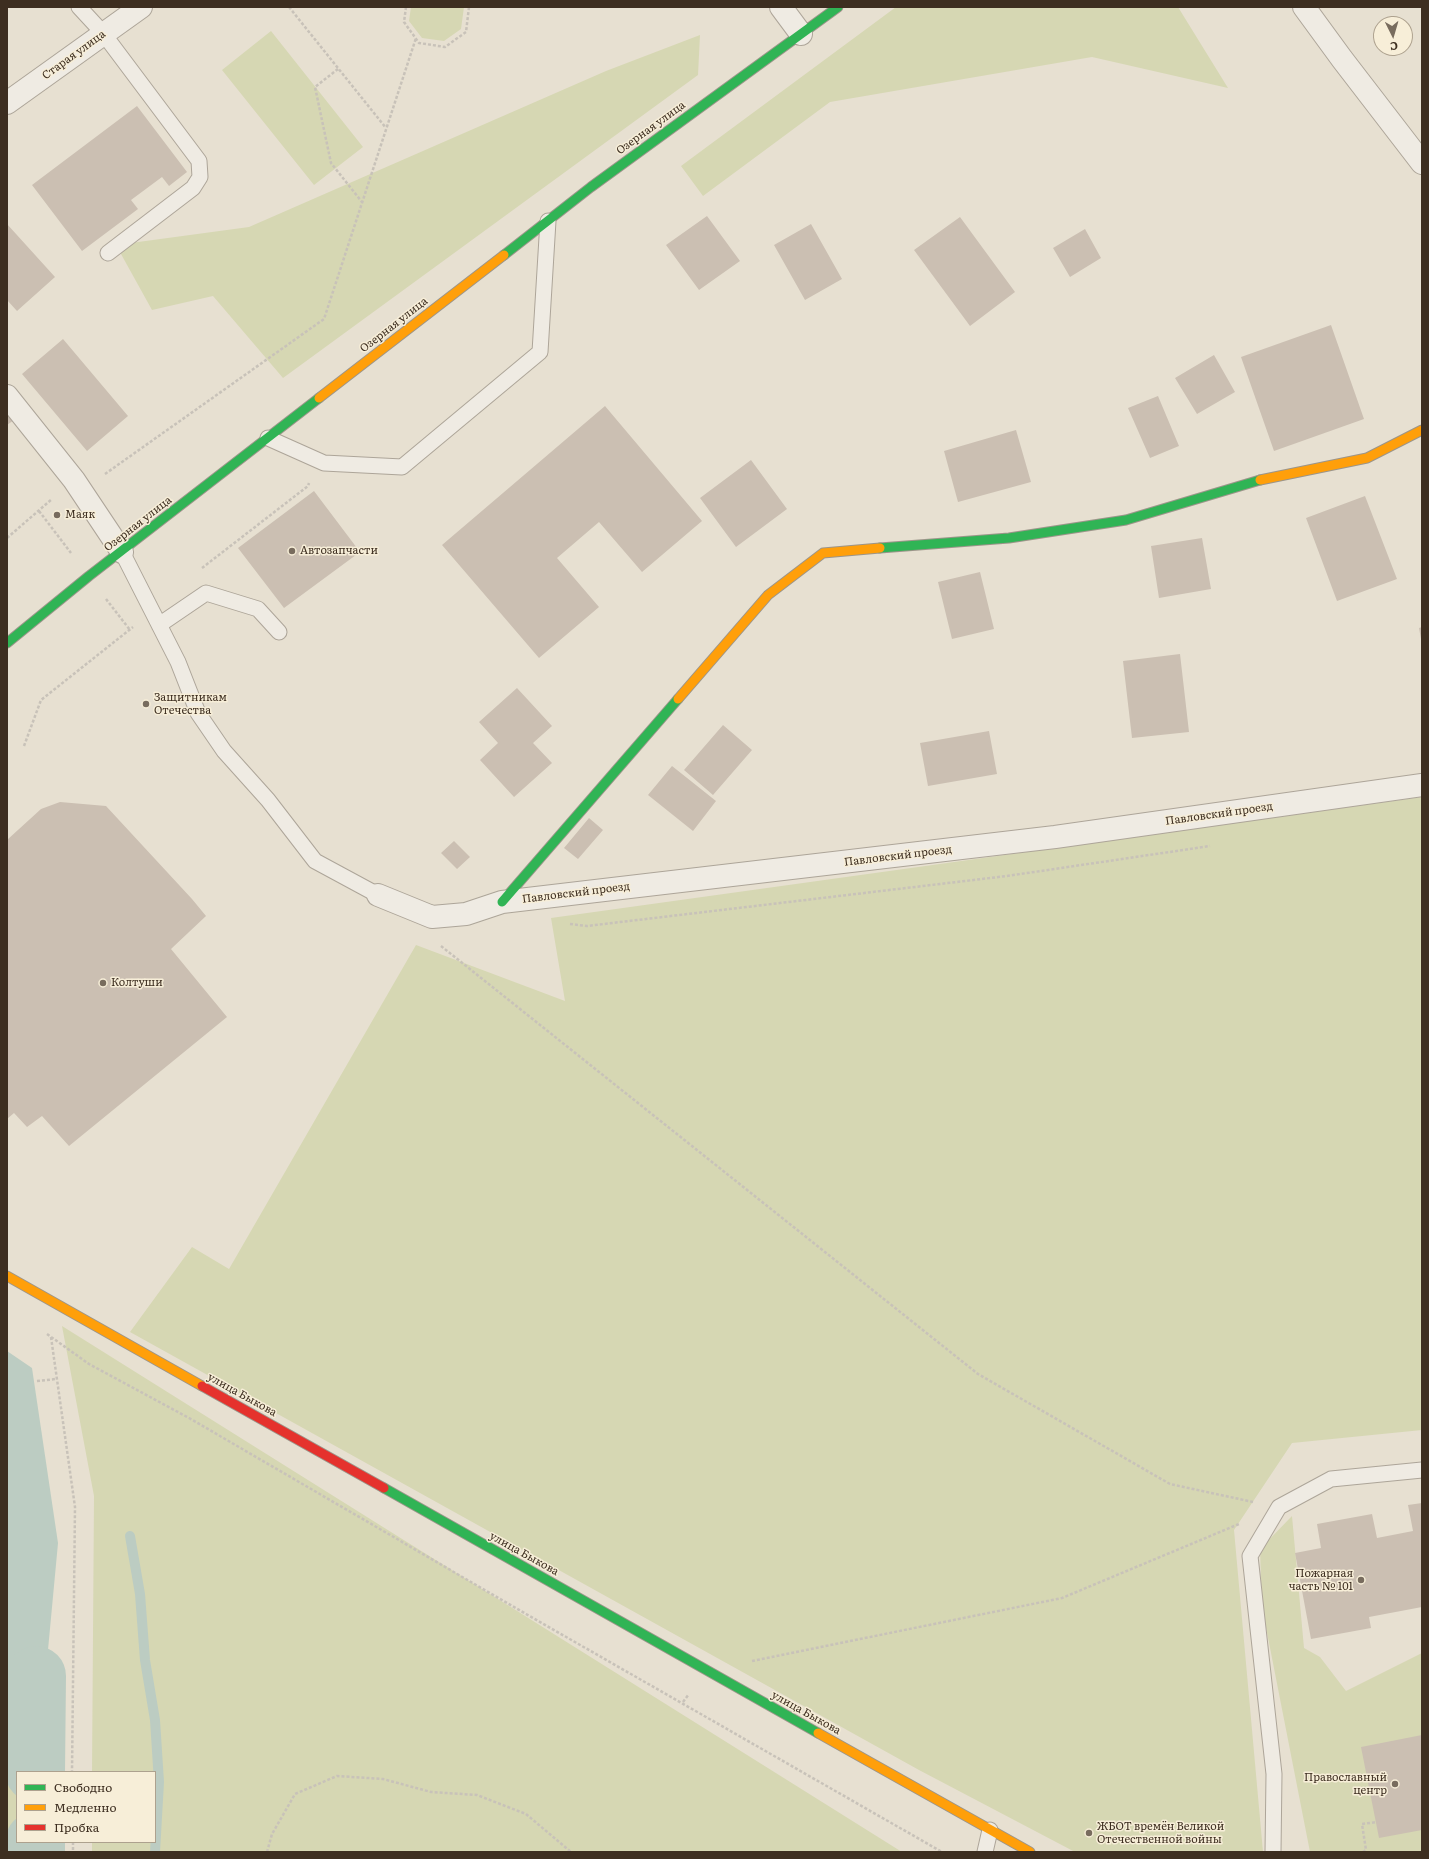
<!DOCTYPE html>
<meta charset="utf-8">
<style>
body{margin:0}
#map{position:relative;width:1429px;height:1859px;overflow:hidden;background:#e7e0d1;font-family:Literata,serif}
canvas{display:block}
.frame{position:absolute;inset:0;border:8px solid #3d2e20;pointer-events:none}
.legend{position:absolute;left:16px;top:1771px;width:140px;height:72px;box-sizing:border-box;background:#f7eed8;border:1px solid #ada18e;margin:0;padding:5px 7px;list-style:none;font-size:12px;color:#3d2e20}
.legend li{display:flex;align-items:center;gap:8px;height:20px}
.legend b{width:20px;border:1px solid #ada18e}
.north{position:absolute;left:1373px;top:16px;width:40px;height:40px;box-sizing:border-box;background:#f7eed8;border:1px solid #ada18e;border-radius:50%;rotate:175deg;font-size:11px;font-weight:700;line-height:16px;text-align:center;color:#3d2e20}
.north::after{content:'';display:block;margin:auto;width:14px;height:18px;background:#786c5e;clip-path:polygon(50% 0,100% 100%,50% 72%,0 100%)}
</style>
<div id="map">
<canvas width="1429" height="1859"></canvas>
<div class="frame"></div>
<ul class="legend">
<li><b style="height:5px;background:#30b455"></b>Свободно</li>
<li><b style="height:5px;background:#ff9f0a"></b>Медленно</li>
<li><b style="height:5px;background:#e5322d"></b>Пробка</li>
</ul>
<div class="north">С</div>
</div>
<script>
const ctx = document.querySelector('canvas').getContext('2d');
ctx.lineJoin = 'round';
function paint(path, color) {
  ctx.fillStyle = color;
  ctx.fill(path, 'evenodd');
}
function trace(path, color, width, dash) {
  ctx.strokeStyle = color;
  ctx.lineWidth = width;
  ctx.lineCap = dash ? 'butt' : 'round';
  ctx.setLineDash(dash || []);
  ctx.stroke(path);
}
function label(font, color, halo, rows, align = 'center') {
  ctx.font = font + ' Literata,serif';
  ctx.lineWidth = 3;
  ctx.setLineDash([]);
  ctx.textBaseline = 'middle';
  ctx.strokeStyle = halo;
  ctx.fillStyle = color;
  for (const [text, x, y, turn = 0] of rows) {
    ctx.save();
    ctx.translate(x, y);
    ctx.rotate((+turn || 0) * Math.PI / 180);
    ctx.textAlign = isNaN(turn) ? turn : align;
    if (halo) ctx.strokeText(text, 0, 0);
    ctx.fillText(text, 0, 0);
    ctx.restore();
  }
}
paint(new Path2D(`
 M 411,7 L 464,7 L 461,29 L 444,41 L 422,38 L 409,21 Z
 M 896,7 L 1178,7 L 1228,88 L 1092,57 L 830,102 L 703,196 L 681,166 Z
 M 271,31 L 363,147 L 314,185 L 222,70 Z
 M 700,35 L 698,75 L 283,378 L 213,296 L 152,310 L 116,245 L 249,227 L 606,71 Z
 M 1422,797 L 1422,1430 L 1292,1443 L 1234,1530 L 1263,1852 L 1075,1852 L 919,1770 L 130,1332 L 192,1247 L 229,1269 L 416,945 L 565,1001 L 551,918 Z
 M 62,1326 L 902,1852 L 92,1852 L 92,1842 L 155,1842 L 155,1772 L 92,1772 L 94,1496 Z
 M 1292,1516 L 1304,1648 L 1320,1657 L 1346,1691 L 1422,1653 L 1422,1852 L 1310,1852 L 1262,1607 L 1260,1549 Z
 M 7,1745 L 19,1755 L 18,1772 L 17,1772 L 17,1852 L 7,1852 Z`), '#d6d7b3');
paint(new Path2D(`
 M 7,1351 L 32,1368 L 58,1543 L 46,1671 L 36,1676 L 7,1669 Z`), '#bcccc2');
trace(new Path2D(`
 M 130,1536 L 140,1594 L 145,1660 L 155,1720 L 159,1782 L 155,1852`), '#bcccc2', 10);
trace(new Path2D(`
 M 35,1772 L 36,1676
 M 35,1852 L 35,1842`), '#bcccc2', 60);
paint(new Path2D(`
 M 137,106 L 187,172 L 169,186 L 162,177 L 131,200 L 138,209 L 82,251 L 32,185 Z
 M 707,216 L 740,261 L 699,290 L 666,245 Z
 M 960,217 L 1015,292 L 970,326 L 914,250 Z
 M 7,224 L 55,277 L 17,311 L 7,300 Z
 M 811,224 L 842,279 L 805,300 L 774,245 Z
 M 1085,229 L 1101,258 L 1070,277 L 1053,248 Z
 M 1331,325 L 1364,419 L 1274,451 L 1241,357 Z
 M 63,339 L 128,416 L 87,451 L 22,374 Z
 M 1214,355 L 1235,392 L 1197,414 L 1175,378 Z
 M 1158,396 L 1179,446 L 1150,458 L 1128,408 Z
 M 605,406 L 702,521 L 642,572 L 599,522 L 557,558 L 599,607 L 539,658 L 442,545 Z
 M 7,412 L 14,420 L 7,425 Z
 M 1016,430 L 1031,482 L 958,502 L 944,451 Z
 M 751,460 L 787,509 L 736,547 L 700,498 Z
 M 314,491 L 360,552 L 284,608 L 238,548 Z
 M 1365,496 L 1397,579 L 1337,601 L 1306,518 Z
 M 1202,538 L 1211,589 L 1159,598 L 1151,546 Z
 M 980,572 L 994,629 L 952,639 L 938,582 Z
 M 1422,627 L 1422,638 L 1421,639 L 1419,628 Z
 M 1180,654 L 1189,732 L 1132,738 L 1123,661 Z
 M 517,688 L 552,726 L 533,743 L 552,763 L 514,797 L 480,760 L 498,743 L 479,722 Z
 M 723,725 L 752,750 L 713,795 L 684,770 Z
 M 989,731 L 997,774 L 928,786 L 920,743 Z
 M 672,766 L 716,801 L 693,831 L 648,795 Z
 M 60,802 L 106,806 L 192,899 L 206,916 L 171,949 L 227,1017 L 69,1146 L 42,1116 L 27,1127 L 14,1113 L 7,1119 L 7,840 L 41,809 Z
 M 589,818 L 603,830 L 578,859 L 564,848 Z
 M 454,841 L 470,857 L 457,869 L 441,853 Z
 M 1422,1503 L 1422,1607 L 1369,1617 L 1371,1628 L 1311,1639 L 1295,1553 L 1321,1548 L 1317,1524 L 1372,1514 L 1377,1538 L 1413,1531 L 1408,1505 Z
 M 1422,1735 L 1422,1830 L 1379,1838 L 1361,1747 Z`), '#cbbfb2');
const lane = new Path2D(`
 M 79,7 L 103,33 L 199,161 L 200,177 L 193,188 L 108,253
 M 268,438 L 324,463 L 402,467 L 540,352 L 548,221
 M 122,552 L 178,662 L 198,713 L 224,751 L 268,800 L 315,861 L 378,895
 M 159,625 L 206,593 L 258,609 L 279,632
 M 985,1852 L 990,1830
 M 1273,1852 L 1274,1774 L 1250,1556 L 1279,1507 L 1331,1479 L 1422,1470`);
const street = new Path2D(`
 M 781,7 L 801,34
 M 1304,7 L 1342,59 L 1422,163
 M 7,103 L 141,7
 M 7,396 L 74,480 L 122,552
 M 378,895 L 432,917 L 466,914 L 502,902 L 1055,837 L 1422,785`);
const fast = new Path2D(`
 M 504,255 L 591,187 L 838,7
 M 880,548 L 1009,538 L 1126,520 L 1260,480
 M 7,643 L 89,576 L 319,398
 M 502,902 L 678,699
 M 384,1488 L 818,1733`);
const slow = new Path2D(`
 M 319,398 L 504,255
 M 1260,480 L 1367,458 L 1422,430
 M 678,699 L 768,595 L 823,553 L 880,548
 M 7,1276 L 202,1386
 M 818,1733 L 1030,1852`);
const jam = new Path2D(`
 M 202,1386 L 384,1488`);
trace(lane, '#ada599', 17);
trace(street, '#ada599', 24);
trace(fast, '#9c958a', 11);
trace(slow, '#9c958a', 11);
trace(jam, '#9c958a', 11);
trace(new Path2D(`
 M 289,7 L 386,128
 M 406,7 L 404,22 L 419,43 L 445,47 L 466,32 L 469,7
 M 338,69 L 315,87 L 331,163 L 362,202
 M 105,474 L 324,319 L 416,38
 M 39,511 L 71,553
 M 7,538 L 52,499
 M 202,568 L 308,486 L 309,483
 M 106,599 L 130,630
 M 24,746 L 41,700 L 133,627
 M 570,924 L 587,926 L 1007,876 L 1210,846
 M 441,946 L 978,1374 L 1170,1484 L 1253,1502
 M 47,1334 L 89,1364 L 189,1418 L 526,1614 L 942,1852
 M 51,1337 L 75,1507 L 72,1772
 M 37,1381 L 56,1379
 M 752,1661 L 1062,1598 L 1239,1524
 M 683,1702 L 689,1694
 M 73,1842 L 73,1852
 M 267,1852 L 272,1834 L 295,1794 L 337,1776 L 383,1779 L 431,1792 L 477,1795 L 526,1814 L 571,1852
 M 1363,1852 L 1366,1850 L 1362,1824 L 1377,1822`), '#c8c2b9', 2.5, [3, 2]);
trace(lane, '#efebe3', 15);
trace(street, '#efebe3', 22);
trace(fast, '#30b455', 9);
trace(slow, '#ff9f0a', 9);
trace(jam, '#e5322d', 9);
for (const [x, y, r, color] of [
 [57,515,4,"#786c5e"],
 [292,551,4,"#786c5e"],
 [146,704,4,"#786c5e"],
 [103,983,4,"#786c5e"],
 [1361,1580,4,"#786c5e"],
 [1395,1784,4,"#786c5e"],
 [1089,1833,4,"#786c5e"]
]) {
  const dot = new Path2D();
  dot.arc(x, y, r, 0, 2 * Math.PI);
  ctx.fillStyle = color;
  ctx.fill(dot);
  trace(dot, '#f7eed8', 1.5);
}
label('11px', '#3d2e20', '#f7eed8', [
 ["Старая улица",74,55,-36],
 ["Озерная улица",651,128,-36],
 ["Озерная улица",394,325,-38],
 ["Озерная улица",138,524,-38],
 ["Павловский проезд",1219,814,-8],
 ["Павловский проезд",898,856,-7],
 ["Павловский проезд",576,893,-7],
 ["улица Быкова",242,1395,29],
 ["улица Быкова",524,1554,29],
 ["улица Быкова",806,1713,29]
]);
label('11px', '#3d2e20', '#f7eed8', [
 ["Маяк",65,515],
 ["Автозапчасти",300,551],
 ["Защитникам",154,698],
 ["Отечества",154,711],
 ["Колтуши",111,983],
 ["Пожарная",1353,1574,"right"],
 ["часть № 101",1353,1587,"right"],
 ["Православный",1387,1778,"right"],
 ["центр",1387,1791,"right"],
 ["ЖБОТ времён Великой",1097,1827],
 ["Отечественной войны",1097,1840]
], 'left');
</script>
